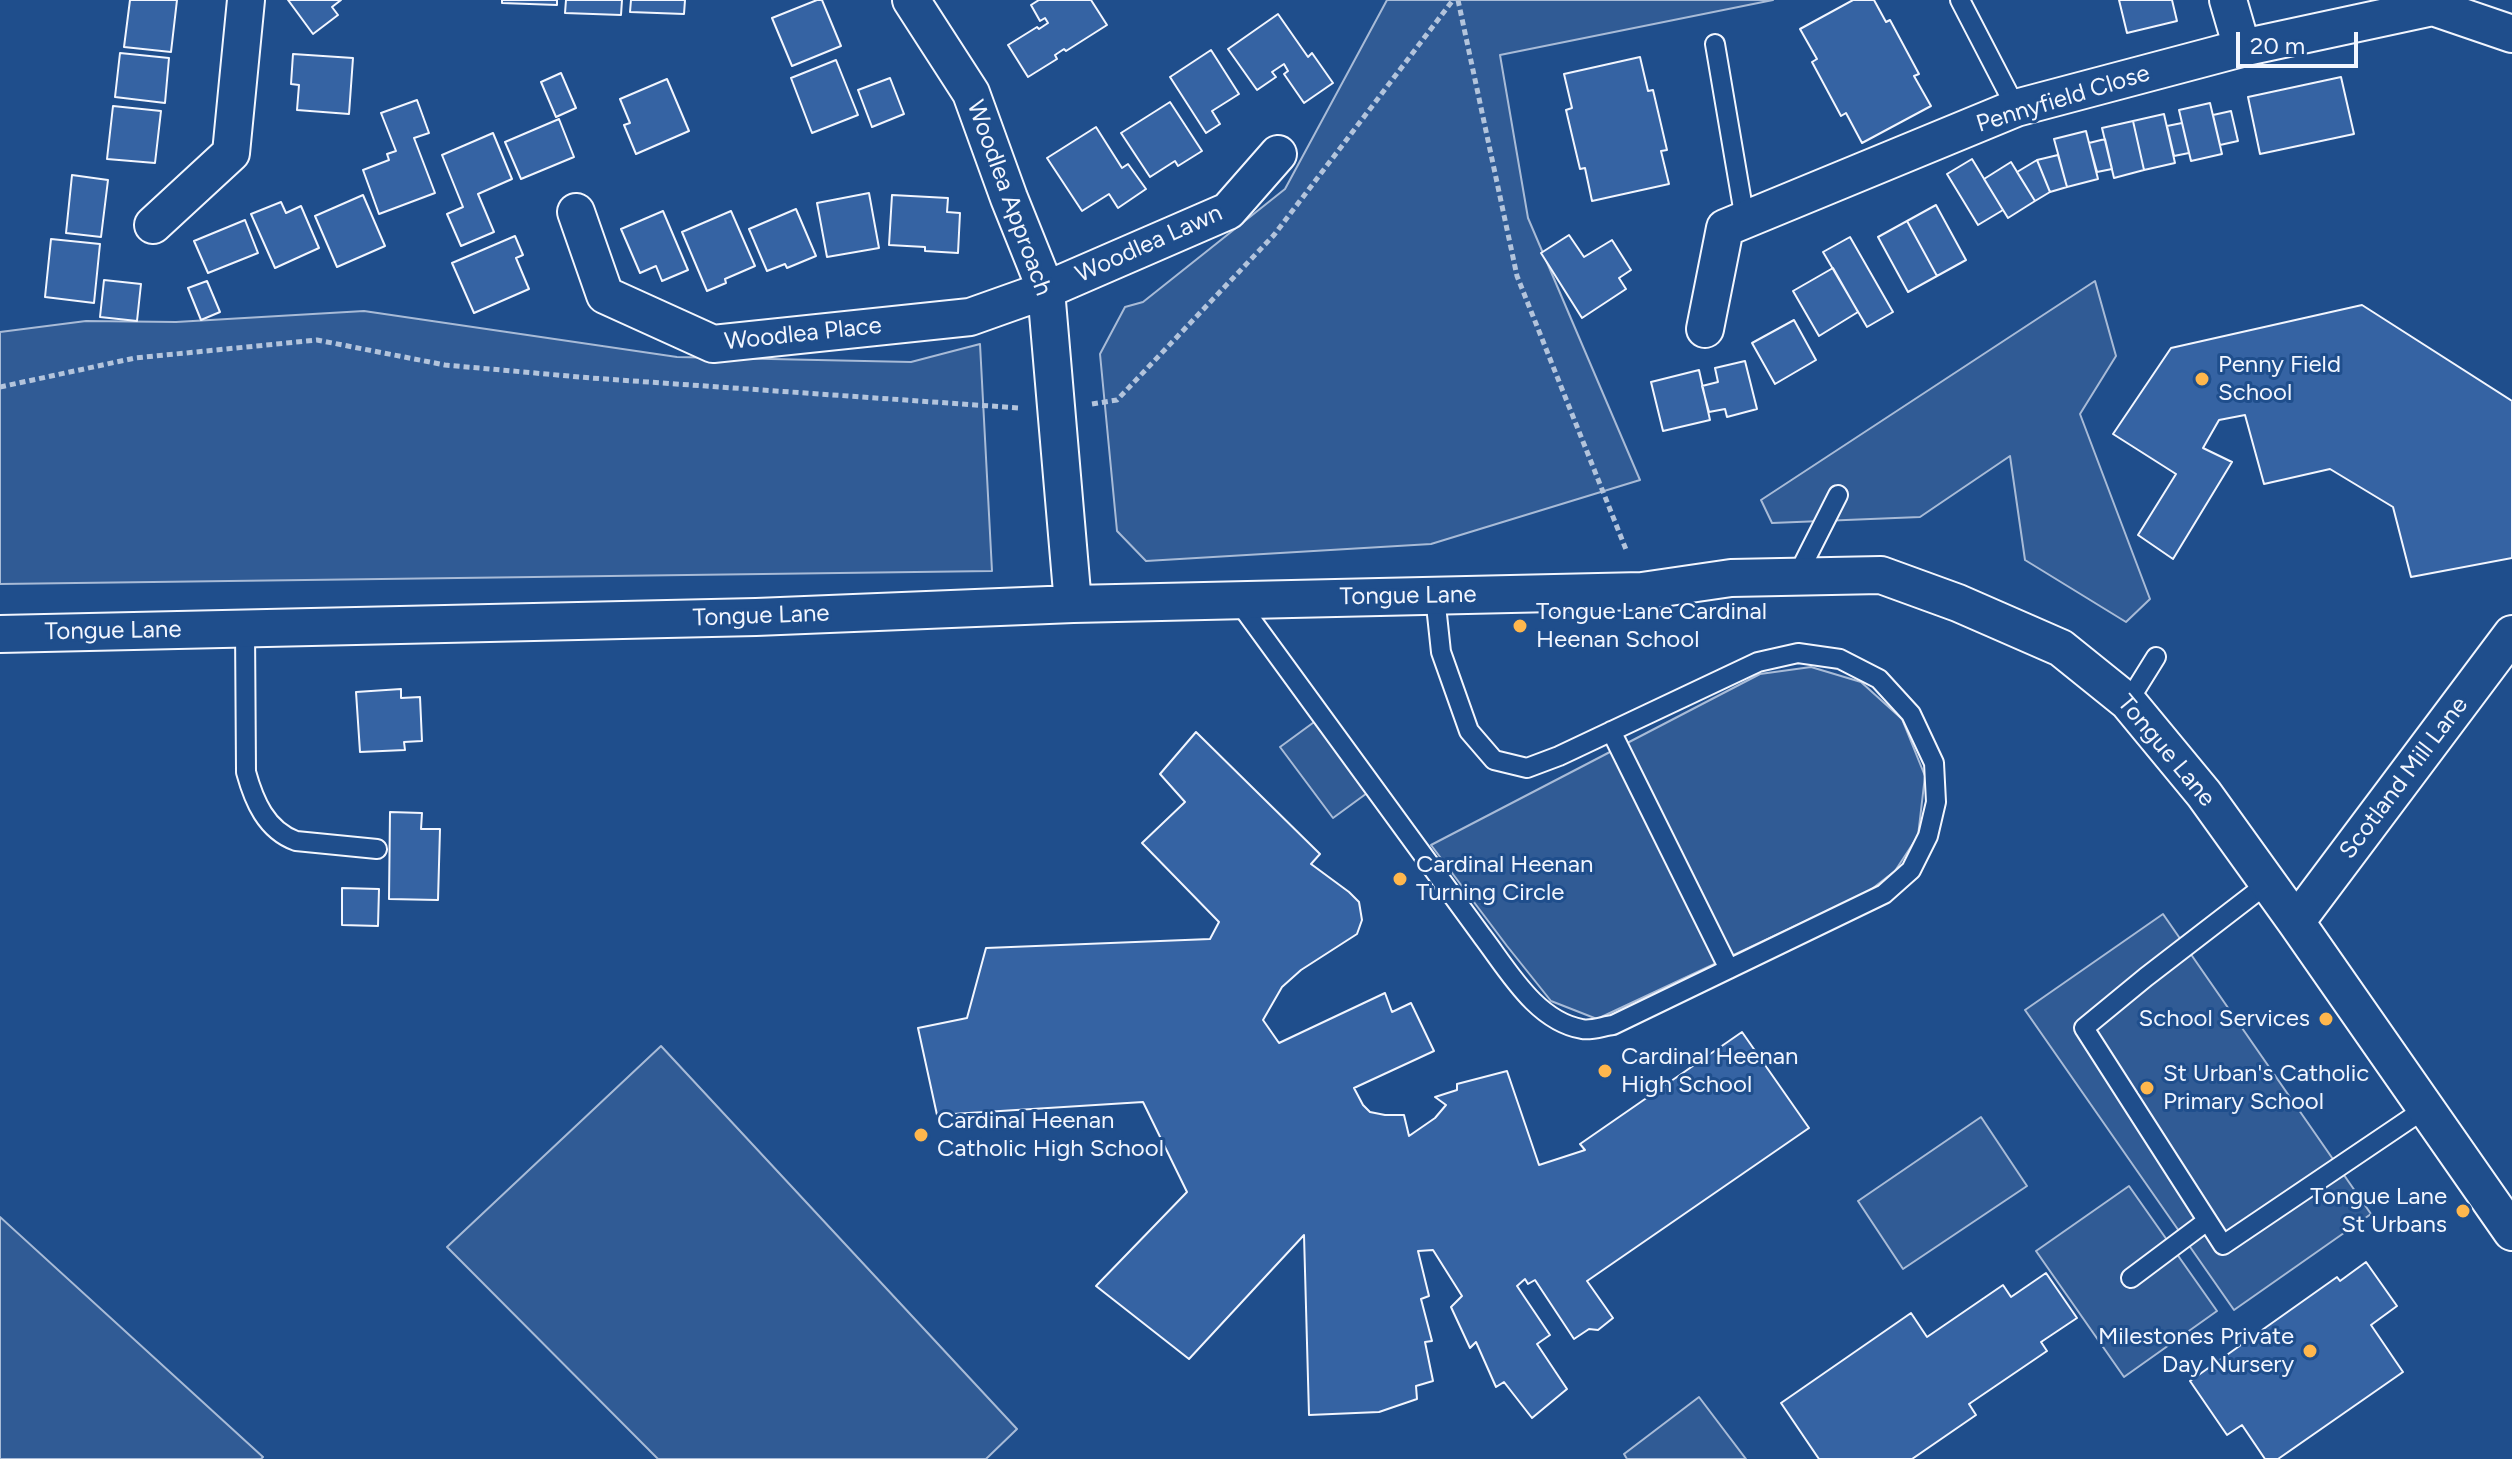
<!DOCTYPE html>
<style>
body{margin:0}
#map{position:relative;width:2512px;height:1459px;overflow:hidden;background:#1f4e8c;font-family:Figtree,sans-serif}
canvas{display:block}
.scale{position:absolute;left:2236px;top:32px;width:122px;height:36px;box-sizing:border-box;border:4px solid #f2f6ff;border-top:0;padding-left:10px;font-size:24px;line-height:28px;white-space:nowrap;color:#f2f6ff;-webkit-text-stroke:6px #1f4e8c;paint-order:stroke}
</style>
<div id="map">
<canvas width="2512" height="1459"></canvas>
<div class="scale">20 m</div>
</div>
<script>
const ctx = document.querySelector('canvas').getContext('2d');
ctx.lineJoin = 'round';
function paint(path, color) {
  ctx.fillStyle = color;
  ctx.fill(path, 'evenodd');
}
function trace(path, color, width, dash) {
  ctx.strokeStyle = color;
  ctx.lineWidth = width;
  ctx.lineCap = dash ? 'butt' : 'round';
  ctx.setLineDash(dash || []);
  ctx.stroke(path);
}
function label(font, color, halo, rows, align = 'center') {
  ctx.font = font + ' Figtree,sans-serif';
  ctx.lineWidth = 6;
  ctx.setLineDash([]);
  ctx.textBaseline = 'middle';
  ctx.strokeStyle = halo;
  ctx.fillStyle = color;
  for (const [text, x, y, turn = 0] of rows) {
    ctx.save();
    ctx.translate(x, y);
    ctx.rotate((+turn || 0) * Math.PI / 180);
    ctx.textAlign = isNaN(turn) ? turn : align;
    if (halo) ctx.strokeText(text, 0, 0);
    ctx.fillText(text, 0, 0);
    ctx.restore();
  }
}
const built = new Path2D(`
 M 1387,0 L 1773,0 L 1500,55 L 1528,218 L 1640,480 L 1431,544 L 1146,561 L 1117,531 L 1100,354 L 1125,307 L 1143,302 L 1285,189 Z
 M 2095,281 L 2116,356 L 2080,414 L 2150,599 L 2126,622 L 2025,560 L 2010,456 L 1920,517 L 1772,523 L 1761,500 Z
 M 364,311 L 677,357 L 911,362 L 980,344 L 992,571 L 0,584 L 0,332 L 86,321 L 176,322 Z
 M 1811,667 L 1861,682 L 1902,719 L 1925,776 L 1918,836 L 1895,871 L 1868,892 L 1597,1019 L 1551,1001 L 1507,946 L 1431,845 L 1760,674 Z
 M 1321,717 L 1374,788 L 1333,818 L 1280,747 Z
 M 2163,914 L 2371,1214 L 2234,1310 L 2025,1010 Z
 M 661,1046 L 1017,1429 L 986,1459 L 658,1459 L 447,1247 Z
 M 1981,1117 L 2027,1186 L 1903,1269 L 1858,1201 Z
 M 2129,1186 L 2217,1311 L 2124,1377 L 2036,1251 Z
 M 0,1217 L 263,1457 L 261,1459 L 0,1459 Z
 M 1699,1397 L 1746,1459 L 1627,1459 L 1624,1454 Z`);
paint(built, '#305b95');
trace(built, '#a8bbd7', 2);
const building = new Path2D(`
 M 130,0 L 177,0 L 171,52 L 124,47 Z
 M 288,0 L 341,0 L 332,7 L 338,15 L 313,34 Z
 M 502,0 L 557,0 L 557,5 L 502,3 Z
 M 566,0 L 622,0 L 621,15 L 565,13 Z
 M 631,0 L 685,0 L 684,14 L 630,12 Z
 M 817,0 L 822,0 L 841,46 L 792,66 L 772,18 Z
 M 1039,0 L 1091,0 L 1107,25 L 1066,51 L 1064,49 L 1055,55 L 1057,59 L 1028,77 L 1008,45 L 1037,27 L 1039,29 L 1048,23 L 1045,18 L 1040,21 L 1031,5 Z
 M 1853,0 L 1874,0 L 1886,22 L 1890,20 L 1919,74 L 1914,76 L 1931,106 L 1862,143 L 1846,113 L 1841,116 L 1812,62 L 1817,59 L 1800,29 Z
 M 2119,0 L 2172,0 L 2177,21 L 2127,33 Z
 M 1278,14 L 1308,57 L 1312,53 L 1333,83 L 1304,103 L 1284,74 L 1288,71 L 1284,64 L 1272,72 L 1276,77 L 1257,90 L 1228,49 Z
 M 1211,50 L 1239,94 L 1212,111 L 1220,124 L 1206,133 L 1170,77 Z
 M 120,53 L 169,58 L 165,103 L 115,97 Z
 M 293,54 L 353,58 L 349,114 L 297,110 L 299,85 L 291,84 Z
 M 1640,57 L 1648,91 L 1653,90 L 1667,150 L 1661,151 L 1669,184 L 1592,201 L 1585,168 L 1580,169 L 1566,110 L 1572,108 L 1564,74 Z
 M 836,60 L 858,115 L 812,133 L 791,78 Z
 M 561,73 L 576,108 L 556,117 L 541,82 Z
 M 2341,77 L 2354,134 L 2260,154 L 2248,97 Z
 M 890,78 L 904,114 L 872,127 L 858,90 Z
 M 667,79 L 689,131 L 636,154 L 624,125 L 630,123 L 620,99 Z
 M 417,100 L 429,133 L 414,138 L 435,193 L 379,214 L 363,170 L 389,160 L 387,154 L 396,151 L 381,113 Z
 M 1170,102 L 1202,151 L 1178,166 L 1175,161 L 1150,177 L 1121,133 Z
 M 2210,103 L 2222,154 L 2191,161 L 2179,110 Z
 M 113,106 L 161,111 L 155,163 L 107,159 Z
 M 2231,111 L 2238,141 L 2220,145 L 2213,115 Z
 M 2164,114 L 2175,163 L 2144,170 L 2133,121 Z
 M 559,119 L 574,157 L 521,179 L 505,142 Z
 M 2133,121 L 2144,170 L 2114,178 L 2102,128 Z
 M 2182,123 L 2189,153 L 2174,156 L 2167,126 Z
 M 1096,127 L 1122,168 L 1128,164 L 1146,189 L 1118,208 L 1109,194 L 1082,211 L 1047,158 Z
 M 2086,131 L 2098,179 L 2067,187 L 2054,139 Z
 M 493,133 L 512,179 L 478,194 L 494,232 L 461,246 L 447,214 L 463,207 L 442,155 Z
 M 2105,139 L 2112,169 L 2097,172 L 2089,143 Z
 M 2058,155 L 2067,187 L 2050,192 L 2037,160 Z
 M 1972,159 L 2003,210 L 1978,225 L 1947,174 Z
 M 2037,160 L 2050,192 L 2035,201 L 2017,172 Z
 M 2011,162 L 2035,201 L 2008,218 L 1984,179 Z
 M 72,175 L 108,180 L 101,237 L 66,233 Z
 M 869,193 L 879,248 L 827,257 L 817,203 Z
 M 363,195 L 385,246 L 337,267 L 315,216 Z
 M 892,195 L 948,198 L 947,212 L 960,213 L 958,253 L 925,251 L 925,247 L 889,245 Z
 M 281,202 L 286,213 L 301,206 L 319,248 L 275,268 L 251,214 Z
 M 1936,205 L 1966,260 L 1937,276 L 1907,221 Z
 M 796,209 L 816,256 L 787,268 L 785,264 L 767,271 L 749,229 Z
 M 663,211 L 688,270 L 662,281 L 656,266 L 640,273 L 621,229 Z
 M 731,211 L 755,266 L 725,279 L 726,283 L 707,291 L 682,232 Z
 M 245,220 L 258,253 L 208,273 L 194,241 Z
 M 1907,221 L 1937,276 L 1908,292 L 1878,237 Z
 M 1569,235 L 1584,257 L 1612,240 L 1631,270 L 1619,278 L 1626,289 L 1582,318 L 1541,253 Z
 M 515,236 L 523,255 L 516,258 L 529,289 L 474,313 L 452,263 Z
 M 1850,237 L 1893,312 L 1867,327 L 1823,252 Z
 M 51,239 L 100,244 L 94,303 L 45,297 Z
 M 1833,268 L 1858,312 L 1819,336 L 1793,291 Z
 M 104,280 L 141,284 L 137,321 L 100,317 Z
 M 207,281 L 220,312 L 201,320 L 188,288 Z
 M 2362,305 L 2512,401 L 2512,558 L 2411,577 L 2393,507 L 2330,469 L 2264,484 L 2245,415 L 2219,420 L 2203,448 L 2232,462 L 2173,559 L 2138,535 L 2176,474 L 2113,434 L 2171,348 Z
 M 1794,320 L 1816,360 L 1775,384 L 1752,343 Z
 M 1745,361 L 1757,409 L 1727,417 L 1725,409 L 1709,412 L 1702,386 L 1718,382 L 1715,368 Z
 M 1699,370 L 1710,420 L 1663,431 L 1651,382 Z
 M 401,689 L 401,698 L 420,697 L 422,741 L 404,742 L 405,750 L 360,752 L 356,692 Z
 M 1196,732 L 1320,854 L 1311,864 L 1349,892 L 1359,902 L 1362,920 L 1357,934 L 1301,970 L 1282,987 L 1263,1020 L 1279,1043 L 1385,993 L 1392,1012 L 1411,1003 L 1434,1051 L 1354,1088 L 1363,1105 L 1370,1112 L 1385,1115 L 1404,1115 L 1409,1136 L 1435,1118 L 1446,1105 L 1435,1097 L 1457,1090 L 1457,1084 L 1507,1071 L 1539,1165 L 1585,1150 L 1580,1144 L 1742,1032 L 1809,1128 L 1587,1281 L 1613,1318 L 1598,1330 L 1589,1329 L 1574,1339 L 1535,1280 L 1528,1284 L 1525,1279 L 1517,1286 L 1550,1335 L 1537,1344 L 1567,1389 L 1532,1418 L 1504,1382 L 1496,1387 L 1476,1342 L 1470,1348 L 1451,1307 L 1462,1296 L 1433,1250 L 1418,1251 L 1429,1296 L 1421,1299 L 1432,1341 L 1425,1342 L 1433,1381 L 1416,1386 L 1417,1399 L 1379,1412 L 1309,1415 L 1304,1235 L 1189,1359 L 1096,1286 L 1187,1192 L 1143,1102 L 937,1115 L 918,1028 L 967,1018 L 986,948 L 1210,939 L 1219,922 L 1142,843 L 1185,802 L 1160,774 Z
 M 390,812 L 422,813 L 421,829 L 440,829 L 438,900 L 389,899 Z
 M 342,888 L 379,889 L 378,926 L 342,925 Z
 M 2366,1262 L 2397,1306 L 2371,1325 L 2403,1372 L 2278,1459 L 2265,1459 L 2242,1425 L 2227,1435 L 2190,1381 L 2337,1277 L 2340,1281 Z
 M 2046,1273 L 2077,1318 L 2041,1342 L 2047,1351 L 1969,1404 L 1976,1415 L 1912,1459 L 1819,1459 L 1781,1403 L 1911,1313 L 1927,1337 L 2003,1285 L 2011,1297 Z`);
paint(building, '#3563a3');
trace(building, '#f2f6ff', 2);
const service = new Path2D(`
 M 1960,0 L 2016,108
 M 1715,44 L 1745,220
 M 1797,576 L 1838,495
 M 1237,600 L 1482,936 C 1508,970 1536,1021 1582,1029 C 1591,1031 1604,1026 1613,1025 L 1884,894 L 1911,870 L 1928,836 L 1936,802 L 1934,763 L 1911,714 L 1879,679 L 1840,659 L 1798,653 L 1758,662 L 1559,756 L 1527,768 L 1494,760 L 1469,731 L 1441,652 L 1435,596
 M 245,628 L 246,772 C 254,801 266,830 296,841 L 377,849
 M 2128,702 L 2156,657
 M 1611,731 L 1729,969
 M 2268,883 L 2146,977 L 2084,1028 L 2223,1245 L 2426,1108
 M 2131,1278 L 2207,1221`);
const minor = new Path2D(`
 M 911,0 L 971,93 L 1009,198 L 1046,290 L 1073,604
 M 2228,0 L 2242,48
 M 576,212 L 605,295 L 713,344 L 970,317 L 1046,290 L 1228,211 L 1278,154
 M 153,225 L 231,153 L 246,0
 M 1705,329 L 1725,228 L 2016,108 L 2242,48 L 2433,7 L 2512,34
 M 0,634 L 756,617 L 1073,604 L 1642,591 L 1731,578 L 1881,575 L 1958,603 L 2061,648 L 2128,702 L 2204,794 L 2296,922 L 2512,1232
 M 2296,922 L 2512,634`);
trace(service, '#f2f6ff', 22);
trace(minor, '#f2f6ff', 40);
trace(new Path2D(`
 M 1458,0 L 1517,276 L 1627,552
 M 0,387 L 135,358 L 317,340 L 445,365 L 591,378 L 1019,408
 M 1092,404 L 1117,400 L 1274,235 L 1453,0`), '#b3c4dc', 5, [6, 4]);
trace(service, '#1f4e8c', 18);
trace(minor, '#1f4e8c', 36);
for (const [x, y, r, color] of [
 [2202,379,8,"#ffb74d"],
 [1520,626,8,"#ffb74d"],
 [1400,879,8,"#ffb74d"],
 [2326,1019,8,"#ffb74d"],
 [1605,1071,8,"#ffb74d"],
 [2147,1088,8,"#ffb74d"],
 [921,1135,8,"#ffb74d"],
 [2463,1211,8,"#ffb74d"],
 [2310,1351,8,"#ffb74d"]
]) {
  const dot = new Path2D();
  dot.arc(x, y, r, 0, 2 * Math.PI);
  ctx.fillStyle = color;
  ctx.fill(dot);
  trace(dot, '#1f4e8c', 3);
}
label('24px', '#f2f6ff', '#1f4e8c', [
 ["Pennyfield Close",2063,99,-17],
 ["Woodlea Approach",1009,198,70],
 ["Woodlea Lawn",1149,244,-24],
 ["Woodlea Place",803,334,-6],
 ["Tongue Lane",1408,596,-1],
 ["Tongue Lane",761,616,-2],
 ["Tongue Lane",113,631,-1],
 ["Tongue Lane",2166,751,50],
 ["Scotland Mill Lane",2404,778,-53]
]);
label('24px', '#f2f6ff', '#1f4e8c', [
 ["Penny Field",2218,365],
 ["School",2218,393],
 ["Tongue Lane Cardinal",1536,612],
 ["Heenan School",1536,640],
 ["Cardinal Heenan",1416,865],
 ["Turning Circle",1416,893],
 ["School Services",2310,1019,"right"],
 ["Cardinal Heenan",1621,1057],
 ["High School",1621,1085],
 ["St Urban's Catholic",2163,1074],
 ["Primary School",2163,1102],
 ["Cardinal Heenan",937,1121],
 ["Catholic High School",937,1149],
 ["Tongue Lane",2447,1197,"right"],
 ["St Urbans",2447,1225,"right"],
 ["Milestones Private",2294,1337,"right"],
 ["Day Nursery",2294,1365,"right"]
], 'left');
</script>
